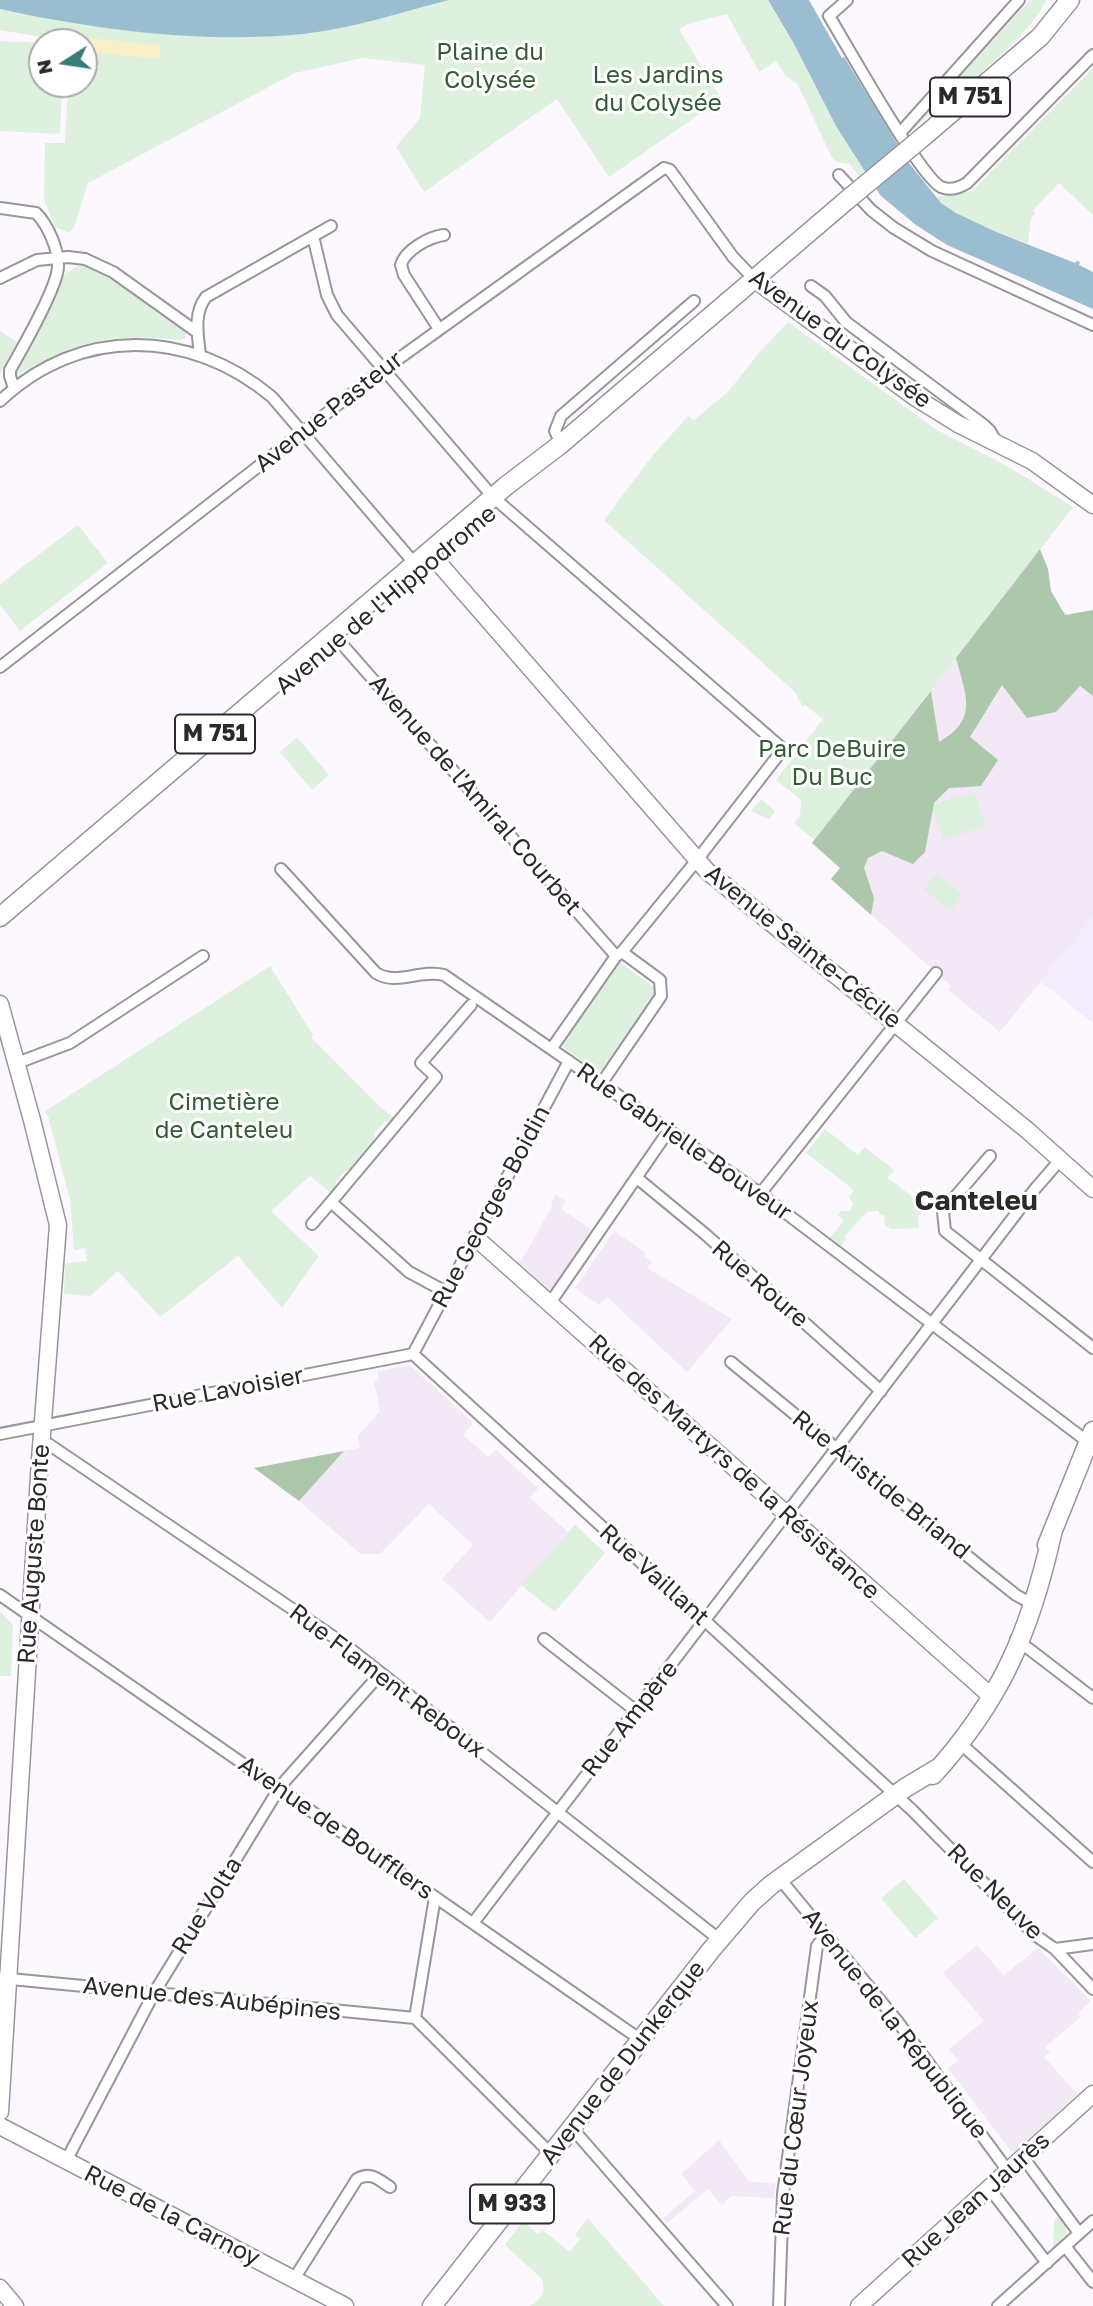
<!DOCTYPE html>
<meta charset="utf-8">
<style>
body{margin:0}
#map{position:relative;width:1093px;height:2306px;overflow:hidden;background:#fdf7ff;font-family:"Golos Text",sans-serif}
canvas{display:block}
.north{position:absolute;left:28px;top:28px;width:70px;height:70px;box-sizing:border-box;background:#fff;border:2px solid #aba9ab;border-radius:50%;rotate:258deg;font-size:19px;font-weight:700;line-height:28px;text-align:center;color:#2c292c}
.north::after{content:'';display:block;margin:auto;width:24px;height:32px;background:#387d74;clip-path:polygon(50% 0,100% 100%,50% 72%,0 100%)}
</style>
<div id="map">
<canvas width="1093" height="2306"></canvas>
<div class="north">N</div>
</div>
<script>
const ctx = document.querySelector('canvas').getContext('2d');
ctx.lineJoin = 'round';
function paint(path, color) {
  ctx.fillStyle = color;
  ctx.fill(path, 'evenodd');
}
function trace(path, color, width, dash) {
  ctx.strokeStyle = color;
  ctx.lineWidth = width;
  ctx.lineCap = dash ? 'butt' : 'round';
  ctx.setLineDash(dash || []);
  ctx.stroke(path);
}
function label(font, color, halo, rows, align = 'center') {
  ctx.font = font + ' "Golos Text",sans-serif';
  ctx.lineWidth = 6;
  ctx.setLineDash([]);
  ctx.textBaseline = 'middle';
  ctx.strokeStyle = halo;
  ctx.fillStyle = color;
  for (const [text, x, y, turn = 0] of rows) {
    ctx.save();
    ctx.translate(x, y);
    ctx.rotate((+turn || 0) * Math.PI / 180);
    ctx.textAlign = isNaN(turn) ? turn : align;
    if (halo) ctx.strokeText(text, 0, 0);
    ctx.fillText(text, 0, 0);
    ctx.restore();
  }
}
paint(new Path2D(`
 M 1093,917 L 1093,1023 L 1041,982 Z`), '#f2ecfd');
paint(new Path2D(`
 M 1018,578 L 1081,624 L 1093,608 L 1093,917 L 1000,1032 L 948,990 L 951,986 L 831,879 L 840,868 L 812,843 Z
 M 555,1195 L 566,1201 L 561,1209 L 594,1231 L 554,1288 L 546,1289 L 517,1264 L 525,1255 L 547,1215 L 553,1205 L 551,1203 Z
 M 614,1231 L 646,1253 L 644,1256 L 652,1262 L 647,1268 L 732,1319 L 687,1372 L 607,1297 L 599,1305 L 575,1288 Z
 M 410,1365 L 473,1423 L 463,1435 L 488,1457 L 496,1450 L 538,1488 L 530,1498 L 568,1532 L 490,1622 L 442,1579 L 473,1545 L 429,1504 L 380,1554 L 361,1554 L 299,1501 L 344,1451 L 360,1448 L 358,1436 L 380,1411 L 374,1382 L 379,1380 L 377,1371 Z
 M 977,1945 L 1004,1975 L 1038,1948 L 1091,2001 L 1078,2013 L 1081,2017 L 1045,2047 L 1050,2052 L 1044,2057 L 1078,2095 L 1014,2152 L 1011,2151 L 948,2068 L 958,2061 L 949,2049 L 984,2021 L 943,1973 Z
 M 719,2140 L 748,2181 L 776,2184 L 774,2198 L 731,2196 L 722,2205 L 708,2189 L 667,2223 L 663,2218 L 695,2191 L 681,2174 Z`), '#f2e8f6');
paint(new Path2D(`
 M 449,0 L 768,0 L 793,42 L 837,128 L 865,170 L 859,176 L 850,164 L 837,162 L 832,158 L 798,85 L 785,75 L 776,61 L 759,72 L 727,14 L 688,24 L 679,29 L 721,99 L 609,177 L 557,99 L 424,192 L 396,147 L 420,118 L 425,65 L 362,58 L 295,73 L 88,183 L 76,222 L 70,233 L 55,227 L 44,199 L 45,143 L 65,143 L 68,84 L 84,84 L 84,42 L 70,42 L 0,30 L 0,9 C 93,30 208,43 303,34 C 352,29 401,12 449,0 Z
 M 1030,0 L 1046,0 C 1031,39 944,101 910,131 Z
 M 0,41 L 42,43 L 42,84 L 62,84 L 60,134 L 0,131 Z
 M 1093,68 L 1093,215 L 1059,183 L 1033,210 L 1036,213 L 1031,218 L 1028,243 C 996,232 959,221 935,197 L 972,191 Z
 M 90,265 L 101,270 L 186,331 L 186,338 L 182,340 C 115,333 75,340 18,375 L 15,374 L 62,277 L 75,267 Z
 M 788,322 L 937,430 L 1009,467 L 1073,507 L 815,840 L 794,823 L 800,816 L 801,800 L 776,780 L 823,719 L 805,705 L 803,707 L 795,692 L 604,520 L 653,455 L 688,416 L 694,420 L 728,392 L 758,354 Z
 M 0,331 L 17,342 L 0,374 Z
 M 78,525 L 108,563 L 20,631 L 0,605 L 0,584 Z
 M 297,737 L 329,775 L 312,790 L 280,752 Z
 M 974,792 L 985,826 L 943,840 L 932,805 Z
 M 761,799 L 775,811 L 769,819 L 751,811 Z
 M 937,874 L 963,895 L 950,911 L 924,889 Z
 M 621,963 L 654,987 L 656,992 L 602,1070 L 597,1071 L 564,1048 L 563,1042 L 616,965 Z
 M 270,966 L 313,1035 L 311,1037 L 380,1107 L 394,1118 L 391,1122 L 386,1121 L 375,1132 C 374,1147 359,1168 345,1171 L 335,1183 L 336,1188 L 331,1193 L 310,1176 L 271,1211 L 319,1256 L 282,1308 L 238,1256 L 160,1317 L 118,1271 L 90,1296 L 64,1294 L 65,1265 L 67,1263 L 87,1261 L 85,1248 L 74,1250 L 70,1200 L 48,1116 L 44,1112 Z
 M 825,1129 L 858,1155 L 865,1147 L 894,1170 L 888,1178 L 926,1207 L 918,1217 L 919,1228 L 891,1229 L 885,1225 L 884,1216 L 879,1214 L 879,1211 L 867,1212 L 844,1237 L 846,1240 L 841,1246 L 830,1237 L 844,1221 L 838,1215 L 841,1211 L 850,1211 L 853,1203 L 849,1197 L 854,1190 L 806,1153 Z
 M 575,1525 L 605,1553 L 555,1612 L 521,1585 Z
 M 0,1611 L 13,1625 L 11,1676 L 0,1676 Z
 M 904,1879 L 938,1918 L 915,1938 L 881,1898 Z
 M 1059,2214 L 1066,2225 L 1067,2236 L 1059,2247 L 1053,2248 L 1054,2222 Z
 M 588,2218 L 592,2223 L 664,2306 L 530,2306 C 541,2300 546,2292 542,2279 L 505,2245 L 523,2221 L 538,2234 L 542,2230 L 570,2252 L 580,2239 L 575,2235 Z`), '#def1de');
paint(new Path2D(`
 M 1040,549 L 1048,569 L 1051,591 L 1065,615 L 1093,610 L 1093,696 L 1080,686 L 1056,712 L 1027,718 L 1002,685 L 970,737 L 998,760 L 981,786 L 949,788 L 934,803 L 925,852 L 913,864 L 882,851 L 868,858 L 864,868 L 874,898 L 871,915 L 831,879 L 840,868 L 812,843 L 931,691 L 939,742 C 979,719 966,696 956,658 Z
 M 344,1451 L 299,1501 L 254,1468 Z`), '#adc7ad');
paint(new Path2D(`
 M 87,38 L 160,45 L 159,59 L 86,52 Z`), '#f9f0ca');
paint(new Path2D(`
 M 0,0 L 449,0 C 401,12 352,29 303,34 C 206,44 95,30 0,9 Z
 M 768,0 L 809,0 L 842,58 L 844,57 L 909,163 L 941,203 L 956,213 L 994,231 L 1075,263 L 1077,261 L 1080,262 L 1079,265 L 1093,272 L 1093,309 L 947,245 L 916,225 L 881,196 L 837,128 L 793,42 Z`), '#9abed0');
const street = new Path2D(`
 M 847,0 L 829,16 C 846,44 920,177 941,187 C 950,191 959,188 967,183 L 1093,55
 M 900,133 L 1019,0
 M 839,175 L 871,210 L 894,228 L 932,251 L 1093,325
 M 0,208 L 36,213 C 48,225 59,250 58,267 C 57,288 22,349 10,370 L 10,376 L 14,388
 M 313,236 L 327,295 L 337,315 L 493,497 L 783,749 L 697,860 L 622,952 L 616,956 L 552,1048
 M 0,278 L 37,260 L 68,257 L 85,259 L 113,272 L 197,332
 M 811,286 L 825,296 L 846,322 L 984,425 L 990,431 L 997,443
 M 439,329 L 404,275 L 401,265 C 405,250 429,237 444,235
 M 200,355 C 198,335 193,314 206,297 L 331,226
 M 0,401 C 79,326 190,328 272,397 L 421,571
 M 561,444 L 555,431 L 561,416 L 694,301
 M 333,634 L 616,956
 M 0,667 L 376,375 L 664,168 L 670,170 L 733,257 L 754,279
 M 281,869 L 376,973 C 396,986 421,969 444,975 L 754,1189 L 1088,1442
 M 17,1063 L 70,1043 L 203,956
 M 601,1084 L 661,996 L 660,980 L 622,952
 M 990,1156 L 943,1211 L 945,1231 L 1093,1348
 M 637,1178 L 705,1234 L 881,1391
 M 760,1194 L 936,973
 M 312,1224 L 331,1202
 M 446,1292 L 409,1272 L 331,1202 L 436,1077 L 421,1063 L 471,1005
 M 550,1303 L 669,1130
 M 413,1354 L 912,1810 L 1035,1935 L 1055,1949 L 1093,1989
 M 413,1354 L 569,1061
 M 731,1362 L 987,1572 L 1016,1595 L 1034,1605
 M 0,1434 L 413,1354
 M 41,1439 L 344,1644 L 720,1940
 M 0,1595 L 641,2040
 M 544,1639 L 636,1711
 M 1016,1639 L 1093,1698
 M 961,1744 L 1093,1862
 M 780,1879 L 898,2022 L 1008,2171
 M 473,1923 L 1035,1189 L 1061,1159
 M 1055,1949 L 1093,1944
 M 0,1978 L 415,2018
 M 415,2018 L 551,2154
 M 415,2018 L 435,1897
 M 572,2128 L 727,2306
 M 1023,2157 L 1079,2233
 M 66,2161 L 154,1993 L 272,1800 L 285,1781 L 381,1673
 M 989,2188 L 1047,2263
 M 1065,2246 L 1093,2282
 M 294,2279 L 357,2179 C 371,2171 379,2180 390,2187
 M 779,2306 L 783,2194 L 817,1946 L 826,1934
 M 998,2306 L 1093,2221`);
const secondary = new Path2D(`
 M 754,279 L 916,398 L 958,424 L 1032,461 L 1093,505
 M 429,552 L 707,871 L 1027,1130 L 1093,1189
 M 0,1004 L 32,1120 L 58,1225 L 40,1460 L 0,2112
 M 476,1238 L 991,1696
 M 0,2126 L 345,2306
 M 0,2288 L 15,2306
 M 859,2306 L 1093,2094`);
const primary = new Path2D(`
 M 923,137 L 1040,37 L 1070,0
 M 0,917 L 506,486 L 561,444 L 847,200
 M 1047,1545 L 1093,1431
 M 933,1775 C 1001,1700 1030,1632 1052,1534
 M 432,2306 L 711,1950 L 752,1902 L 771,1885 L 905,1788 L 940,1767`);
trace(street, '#9a959c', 14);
trace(secondary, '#9a959c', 19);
trace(primary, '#9a959c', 21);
trace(street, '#fff', 10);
trace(secondary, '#fff', 16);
trace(primary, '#fff', 18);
const primaryBridge = new Path2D(`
 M 847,200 L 923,137`);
trace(primaryBridge, '#9a959c', 21, []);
trace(primaryBridge, '#fff', 18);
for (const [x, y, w] of [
 [970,97,80],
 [215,734,80],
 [512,2204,84]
]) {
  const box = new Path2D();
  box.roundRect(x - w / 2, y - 19.5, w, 39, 5);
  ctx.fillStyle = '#fff';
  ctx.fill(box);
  trace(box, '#2c292c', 2);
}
label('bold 23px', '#2c292c', null, [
 ["M 751",970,97],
 ["M 751",215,734],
 ["M 933",512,2204]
]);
label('24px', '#335b35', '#fff', [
 ["Plaine du",490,52],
 ["Colysée",490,80],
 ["Les Jardins",658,75],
 ["du Colysée",658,103],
 ["Parc DeBuire",832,749],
 ["Du Buc",832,777],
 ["Cimetière",224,1102],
 ["de Canteleu",224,1130]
]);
label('24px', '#2c292c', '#fff', [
 ["Avenue du Colysée",840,339,36],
 ["Avenue Pasteur",329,412,-38],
 ["Avenue de l'Hippodrome",386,600,-40],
 ["Avenue de l'Amiral Courbet",475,795,49],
 ["Avenue Sainte-Cécile",803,947,39],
 ["Rue Gabrielle Bouveur",684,1142,35],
 ["Rue Georges Boidin",491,1207,-62],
 ["Rue Roure",760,1284,41],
 ["Rue Lavoisier",228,1390,-11],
 ["Rue des Martyrs de la Résistance",734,1467,42],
 ["Rue Aristide Briand",881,1485,39],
 ["Rue Auguste Bonte",34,1554,-86],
 ["Rue Vaillant",654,1575,42],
 ["Rue Flament Reboux",387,1681,37],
 ["Rue Ampère",630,1719,-52],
 ["Avenue de Boufflers",336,1828,35],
 ["Rue Neuve",995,1892,45],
 ["Rue Volta",207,1906,-58],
 ["Avenue des Aubépines",212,1999,6],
 ["Avenue de la République",895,2024,52],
 ["Avenue de Dunkerque",623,2063,-52],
 ["Rue du Cœur Joyeux",796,2118,-83],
 ["Rue Jean Jaurès",976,2200,-42],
 ["Rue de la Carnoy",172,2216,27]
]);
label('bold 28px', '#2c292c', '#fff', [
 ["Canteleu",976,1201]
]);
</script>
